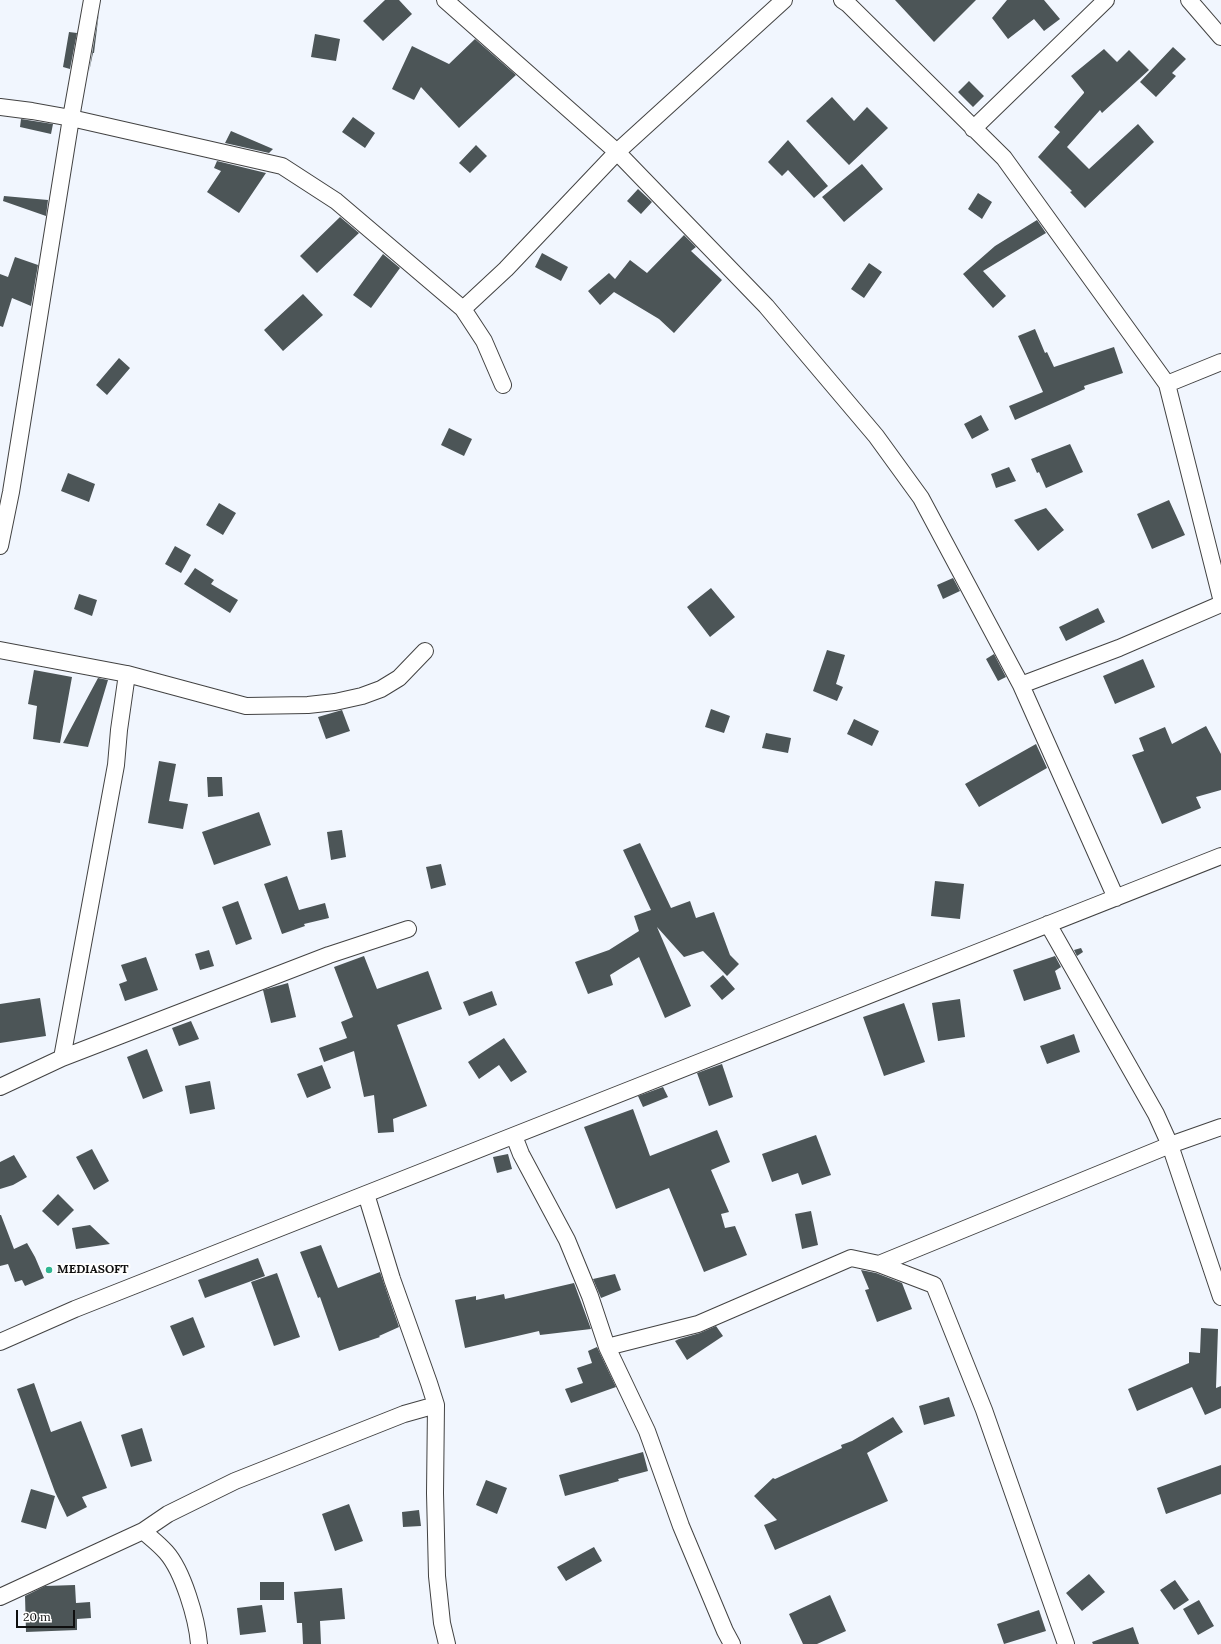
<!DOCTYPE html>
<style>
body{margin:0}
#map{position:relative;width:1221px;height:1644px;overflow:hidden;background:#f1f6fe;font-family:Lora,serif}
canvas{display:block}
.scale{position:absolute;left:16px;top:1610px;width:59px;height:18px;box-sizing:border-box;border:2px solid #0f0f0f;border-top:0;padding-left:5px;font-size:12px;line-height:14px;white-space:nowrap;color:#0f0f0f;-webkit-text-stroke:3px #fff;paint-order:stroke}
</style>
<div id="map">
<canvas width="1221" height="1644"></canvas>
<div class="scale">20 m</div>
</div>
<script>
const ctx = document.querySelector('canvas').getContext('2d');
ctx.lineJoin = 'round';
function paint(path, color) {
  ctx.fillStyle = color;
  ctx.fill(path, 'evenodd');
}
function trace(path, color, width, dash) {
  ctx.strokeStyle = color;
  ctx.lineWidth = width;
  ctx.lineCap = dash ? 'butt' : 'round';
  ctx.setLineDash(dash || []);
  ctx.stroke(path);
}
function label(font, color, halo, rows, align = 'center') {
  ctx.font = font + ' Lora,serif';
  ctx.lineWidth = 4;
  ctx.setLineDash([]);
  ctx.textBaseline = 'middle';
  ctx.strokeStyle = halo;
  ctx.fillStyle = color;
  for (const [text, x, y, turn = 0] of rows) {
    ctx.save();
    ctx.translate(x, y);
    ctx.rotate((+turn || 0) * Math.PI / 180);
    ctx.textAlign = isNaN(turn) ? turn : align;
    if (halo) ctx.strokeText(text, 0, 0);
    ctx.fillText(text, 0, 0);
    ctx.restore();
  }
}
paint(new Path2D(`
 M 385,0 L 399,0 L 412,14 L 383,41 L 363,21 Z
 M 895,0 L 976,0 L 934,42 Z
 M 1007,0 L 1044,0 L 1060,19 L 1044,31 L 1034,19 L 1008,39 L 992,18 Z
 M 99,12 L 94,53 L 93,53 L 89,72 Z
 M 69,32 L 77,33 L 70,69 L 63,67 Z
 M 315,34 L 340,39 L 336,61 L 311,57 Z
 M 475,39 L 516,75 L 459,128 L 421,87 L 414,100 L 392,89 L 412,46 L 449,64 Z
 M 1173,47 L 1186,59 L 1172,73 L 1176,76 L 1156,97 L 1140,82 Z
 M 1104,49 L 1117,62 L 1129,50 L 1149,70 L 1102,113 L 1100,110 L 1067,147 L 1089,169 L 1138,124 L 1154,142 L 1085,208 L 1070,192 L 1072,191 L 1038,157 L 1060,132 L 1054,127 L 1084,93 L 1084,92 L 1071,76 Z
 M 969,81 L 984,96 L 973,107 L 958,92 Z
 M 832,97 L 854,121 L 867,107 L 888,128 L 849,165 L 806,121 Z
 M 353,117 L 375,133 L 365,148 L 342,132 Z
 M 21,119 L 53,124 L 51,134 L 20,127 Z
 M 231,131 L 273,149 L 269,153 L 225,143 Z
 M 788,140 L 828,186 L 814,198 L 788,170 L 782,176 L 768,162 Z
 M 476,145 L 487,156 L 470,173 L 459,163 Z
 M 217,161 L 266,173 L 239,213 L 207,192 L 221,171 L 214,168 Z
 M 862,164 L 883,189 L 844,222 L 822,197 Z
 M 638,189 L 652,202 L 641,214 L 627,201 Z
 M 978,193 L 992,202 L 982,219 L 968,209 Z
 M 4,196 L 48,200 L 46,216 L 3,201 Z
 M 340,217 L 359,233 L 317,273 L 300,256 Z
 M 1037,220 L 1046,233 L 983,271 L 1006,296 L 993,308 L 963,274 L 995,246 Z
 M 684,235 L 696,247 L 691,251 L 722,280 L 674,333 L 659,319 L 614,292 L 600,305 L 588,291 L 609,273 L 615,279 L 630,260 L 647,273 Z
 M 542,253 L 568,267 L 561,281 L 535,267 Z
 M 383,254 L 400,268 L 371,308 L 353,295 Z
 M 15,257 L 38,265 L 31,306 L 12,298 L 3,327 L 0,326 L 0,274 L 8,277 Z
 M 869,263 L 882,272 L 864,298 L 851,289 Z
 M 303,294 L 323,315 L 283,351 L 264,330 Z
 M 1035,329 L 1045,353 L 1047,352 L 1054,367 L 1114,347 L 1123,373 L 1084,386 L 1085,389 L 1015,420 L 1009,406 L 1043,392 L 1018,336 Z
 M 119,358 L 130,368 L 107,395 L 96,385 Z
 M 981,415 L 989,430 L 972,439 L 964,424 Z
 M 449,428 L 472,439 L 464,456 L 441,445 Z
 M 1070,444 L 1083,472 L 1046,488 L 1039,472 L 1037,473 L 1031,459 Z
 M 1009,467 L 1016,481 L 996,488 L 991,474 Z
 M 68,473 L 95,484 L 89,502 L 61,491 Z
 M 1169,500 L 1185,535 L 1152,549 L 1137,514 Z
 M 219,503 L 236,513 L 223,535 L 206,525 Z
 M 1046,508 L 1064,530 L 1038,551 L 1014,520 Z
 M 175,546 L 191,555 L 181,573 L 165,564 Z
 M 195,568 L 214,580 L 211,584 L 238,600 L 230,613 L 184,584 Z
 M 953,578 L 960,591 L 943,599 L 937,585 Z
 M 711,588 L 735,617 L 710,637 L 687,607 Z
 M 79,594 L 97,600 L 92,616 L 74,609 Z
 M 1098,608 L 1105,622 L 1066,641 L 1059,627 Z
 M 827,650 L 845,655 L 836,684 L 843,687 L 837,701 L 813,691 Z
 M 994,654 L 1006,677 L 998,681 L 986,659 Z
 M 1143,659 L 1155,687 L 1115,704 L 1103,676 Z
 M 34,670 L 72,677 L 60,743 L 33,739 L 37,706 L 28,704 Z
 M 98,678 L 108,680 L 88,747 L 63,743 Z
 M 711,709 L 730,716 L 724,733 L 705,727 Z
 M 342,710 L 350,731 L 326,739 L 318,717 Z
 M 854,719 L 879,731 L 872,746 L 847,734 Z
 M 1206,726 L 1221,754 L 1221,790 L 1196,797 L 1201,808 L 1162,824 L 1132,755 L 1144,751 L 1139,738 L 1165,727 L 1172,744 Z
 M 766,733 L 791,738 L 788,753 L 762,748 Z
 M 1036,744 L 1047,768 L 979,807 L 965,784 Z
 M 159,761 L 176,764 L 169,801 L 188,804 L 183,829 L 148,823 Z
 M 207,777 L 222,777 L 223,796 L 208,797 Z
 M 259,812 L 271,845 L 214,865 L 202,832 Z
 M 342,830 L 346,857 L 331,860 L 327,832 Z
 M 640,843 L 671,908 L 690,901 L 696,918 L 714,912 L 730,955 L 739,964 L 727,976 L 703,951 L 684,957 L 657,927 L 691,1006 L 665,1018 L 639,957 L 610,975 L 613,985 L 588,994 L 575,962 L 609,950 L 639,931 L 634,916 L 651,910 L 623,850 Z
 M 441,864 L 446,885 L 431,889 L 426,867 Z
 M 287,876 L 299,910 L 325,903 L 329,918 L 304,924 L 305,926 L 282,934 L 264,884 Z
 M 935,881 L 964,884 L 960,919 L 931,916 Z
 M 238,901 L 252,939 L 236,945 L 222,907 Z
 M 1081,948 L 1083,952 L 1077,956 L 1074,950 Z
 M 209,950 L 214,966 L 200,970 L 195,954 Z
 M 364,956 L 377,989 L 428,971 L 442,1009 L 397,1025 L 427,1106 L 393,1119 L 394,1132 L 378,1133 L 374,1095 L 364,1097 L 354,1051 L 324,1062 L 319,1048 L 347,1038 L 341,1022 L 353,1017 L 334,967 Z
 M 1055,956 L 1061,967 L 1055,971 L 1061,989 L 1024,1001 L 1013,970 Z
 M 146,957 L 158,990 L 125,1001 L 119,984 L 127,981 L 121,965 Z
 M 723,975 L 735,989 L 722,1000 L 710,986 Z
 M 288,983 L 296,1017 L 271,1023 L 263,990 Z
 M 492,991 L 497,1005 L 469,1016 L 463,1002 Z
 M 40,998 L 46,1036 L 0,1043 L 0,1004 Z
 M 960,999 L 965,1037 L 938,1041 L 932,1003 Z
 M 904,1003 L 925,1062 L 884,1076 L 863,1017 Z
 M 191,1021 L 199,1039 L 179,1046 L 172,1028 Z
 M 1074,1034 L 1080,1052 L 1047,1064 L 1040,1046 Z
 M 504,1038 L 527,1072 L 511,1082 L 499,1065 L 479,1079 L 468,1062 Z
 M 147,1049 L 163,1091 L 143,1099 L 127,1057 Z
 M 722,1064 L 733,1097 L 709,1106 L 697,1073 Z
 M 322,1065 L 331,1088 L 307,1098 L 297,1074 Z
 M 210,1081 L 215,1109 L 190,1114 L 185,1086 Z
 M 663,1087 L 668,1097 L 643,1107 L 638,1096 Z
 M 633,1109 L 650,1156 L 717,1130 L 730,1162 L 711,1170 L 729,1212 L 721,1214 L 725,1228 L 735,1226 L 747,1255 L 704,1272 L 669,1188 L 616,1209 L 584,1127 Z
 M 816,1135 L 831,1175 L 802,1185 L 798,1173 L 772,1182 L 762,1154 Z
 M 92,1149 L 109,1181 L 94,1190 L 76,1157 Z
 M 508,1154 L 512,1169 L 497,1173 L 493,1157 Z
 M 14,1155 L 27,1177 L 13,1185 L 0,1189 L 0,1162 Z
 M 58,1194 L 74,1210 L 58,1226 L 42,1211 Z
 M 811,1211 L 818,1245 L 802,1249 L 795,1214 Z
 M 0,1215 L 1,1215 L 14,1249 L 27,1243 L 35,1257 L 44,1278 L 25,1286 L 22,1280 L 15,1282 L 8,1264 L 0,1266 Z
 M 90,1225 L 110,1244 L 76,1249 L 72,1228 Z
 M 321,1245 L 338,1288 L 380,1272 L 399,1327 L 379,1336 L 380,1337 L 339,1351 L 320,1297 L 318,1298 L 300,1252 Z
 M 258,1258 L 265,1276 L 205,1298 L 198,1280 Z
 M 861,1270 L 876,1273 L 902,1283 L 912,1309 L 877,1322 L 865,1290 L 869,1289 Z
 M 277,1273 L 300,1337 L 274,1346 L 251,1282 Z
 M 615,1274 L 621,1290 L 601,1298 L 593,1279 Z
 M 574,1283 L 591,1329 L 540,1335 L 539,1331 L 465,1348 L 455,1300 L 476,1296 L 476,1300 L 504,1294 L 505,1299 Z
 M 193,1317 L 205,1347 L 183,1356 L 170,1326 Z
 M 716,1326 L 723,1336 L 687,1360 L 675,1341 L 679,1339 L 700,1333 Z
 M 1201,1328 L 1218,1329 L 1216,1388 L 1221,1386 L 1221,1408 L 1205,1415 L 1192,1387 L 1137,1411 L 1128,1389 L 1189,1363 L 1189,1352 L 1200,1353 Z
 M 597,1347 L 616,1387 L 571,1403 L 565,1389 L 583,1383 L 577,1368 L 592,1363 L 588,1351 Z
 M 34,1383 L 51,1432 L 81,1421 L 107,1488 L 82,1497 L 87,1507 L 67,1517 L 55,1492 L 17,1389 Z
 M 949,1397 L 955,1416 L 924,1425 L 919,1406 Z
 M 893,1417 L 903,1432 L 867,1453 L 888,1501 L 775,1550 L 764,1525 L 777,1520 L 754,1496 L 773,1478 L 775,1479 L 842,1448 L 841,1445 L 852,1441 Z
 M 142,1428 L 152,1461 L 131,1467 L 121,1435 Z
 M 643,1452 L 648,1471 L 618,1479 L 619,1481 L 565,1496 L 559,1475 Z
 M 1221,1465 L 1221,1494 L 1166,1514 L 1157,1488 Z
 M 486,1480 L 507,1488 L 497,1514 L 476,1505 Z
 M 31,1489 L 55,1496 L 46,1529 L 21,1522 Z
 M 349,1504 L 363,1541 L 335,1551 L 322,1514 Z
 M 419,1510 L 421,1526 L 403,1527 L 402,1512 Z
 M 594,1547 L 602,1561 L 566,1581 L 557,1567 Z
 M 1089,1574 L 1105,1592 L 1082,1611 L 1066,1593 Z
 M 1175,1580 L 1189,1600 L 1174,1610 L 1160,1590 Z
 M 260,1582 L 284,1582 L 284,1600 L 260,1600 Z
 M 75,1585 L 76,1603 L 90,1602 L 91,1618 L 77,1619 L 77,1630 L 26,1632 L 25,1596 L 45,1586 Z
 M 342,1588 L 345,1619 L 320,1621 L 321,1644 L 303,1644 L 302,1623 L 297,1623 L 294,1592 Z
 M 830,1595 L 846,1631 L 817,1644 L 803,1644 L 789,1614 Z
 M 1199,1600 L 1214,1626 L 1198,1635 L 1183,1609 Z
 M 262,1605 L 266,1632 L 240,1635 L 237,1608 Z
 M 1039,1610 L 1046,1631 L 1004,1644 L 997,1624 Z
 M 1133,1627 L 1139,1644 L 1093,1644 L 1092,1642 Z`), '#4c5557');
const minor = new Path2D(`
 M 445,0 L 617,152 L 766,306 L 876,436 L 921,498 L 1021,685 L 1119,648 L 1221,604
 M 842,0 L 848,4 L 1004,158 L 1167,384 L 1221,598
 M 1189,0 L 1221,37
 M 0,107 L 32,111 L 71,118 L 282,166 L 336,201 L 463,309
 M 973,129 L 1106,0
 M 1167,384 L 1221,362
 M 503,385 L 484,341 L 463,309 L 506,269 L 617,152 L 784,0
 M 0,546 L 11,492 L 71,118 L 92,0
 M 0,650 L 127,674 L 246,706 L 308,705 L 335,702 L 362,696 L 381,689 L 399,678 L 425,651
 M 1021,685 L 1116,898
 M 1048,924 L 1156,1114 L 1170,1145 L 1221,1297
 M 62,1058 L 116,765 L 119,730 L 127,674
 M 0,1087 L 62,1058 L 329,955 L 408,929
 M 514,1136 L 521,1154 L 567,1240 L 590,1296 L 607,1347 L 647,1431 L 681,1526 L 725,1631 L 732,1644
 M 366,1194 L 392,1279 L 429,1383 L 436,1405 L 435,1493 L 437,1576 L 442,1623 L 447,1644
 M 879,1264 L 1170,1145 L 1221,1127
 M 0,1342 L 75,1309 L 1221,856
 M 607,1347 L 698,1324 L 851,1258 L 879,1264 L 934,1285 L 984,1410 L 1066,1644
 M 143,1531 C 151,1538 159,1544 166,1552 C 183,1571 197,1619 199,1644
 M 0,1597 L 143,1531 L 168,1514 L 235,1481 L 404,1414 L 436,1405`);
trace(minor, '#424242', 18);
trace(minor, '#fff', 16);
for (const [x, y, r, color] of [
 [49,1270,4,"#2fb693"]
]) {
  const dot = new Path2D();
  dot.arc(x, y, r, 0, 2 * Math.PI);
  ctx.fillStyle = color;
  ctx.fill(dot);
  trace(dot, '#fff', 1.5);
}
label('bold 12px', '#0f0f0f', '#fff', [
 ["MEDIASOFT",57,1270]
], 'left');
</script>
